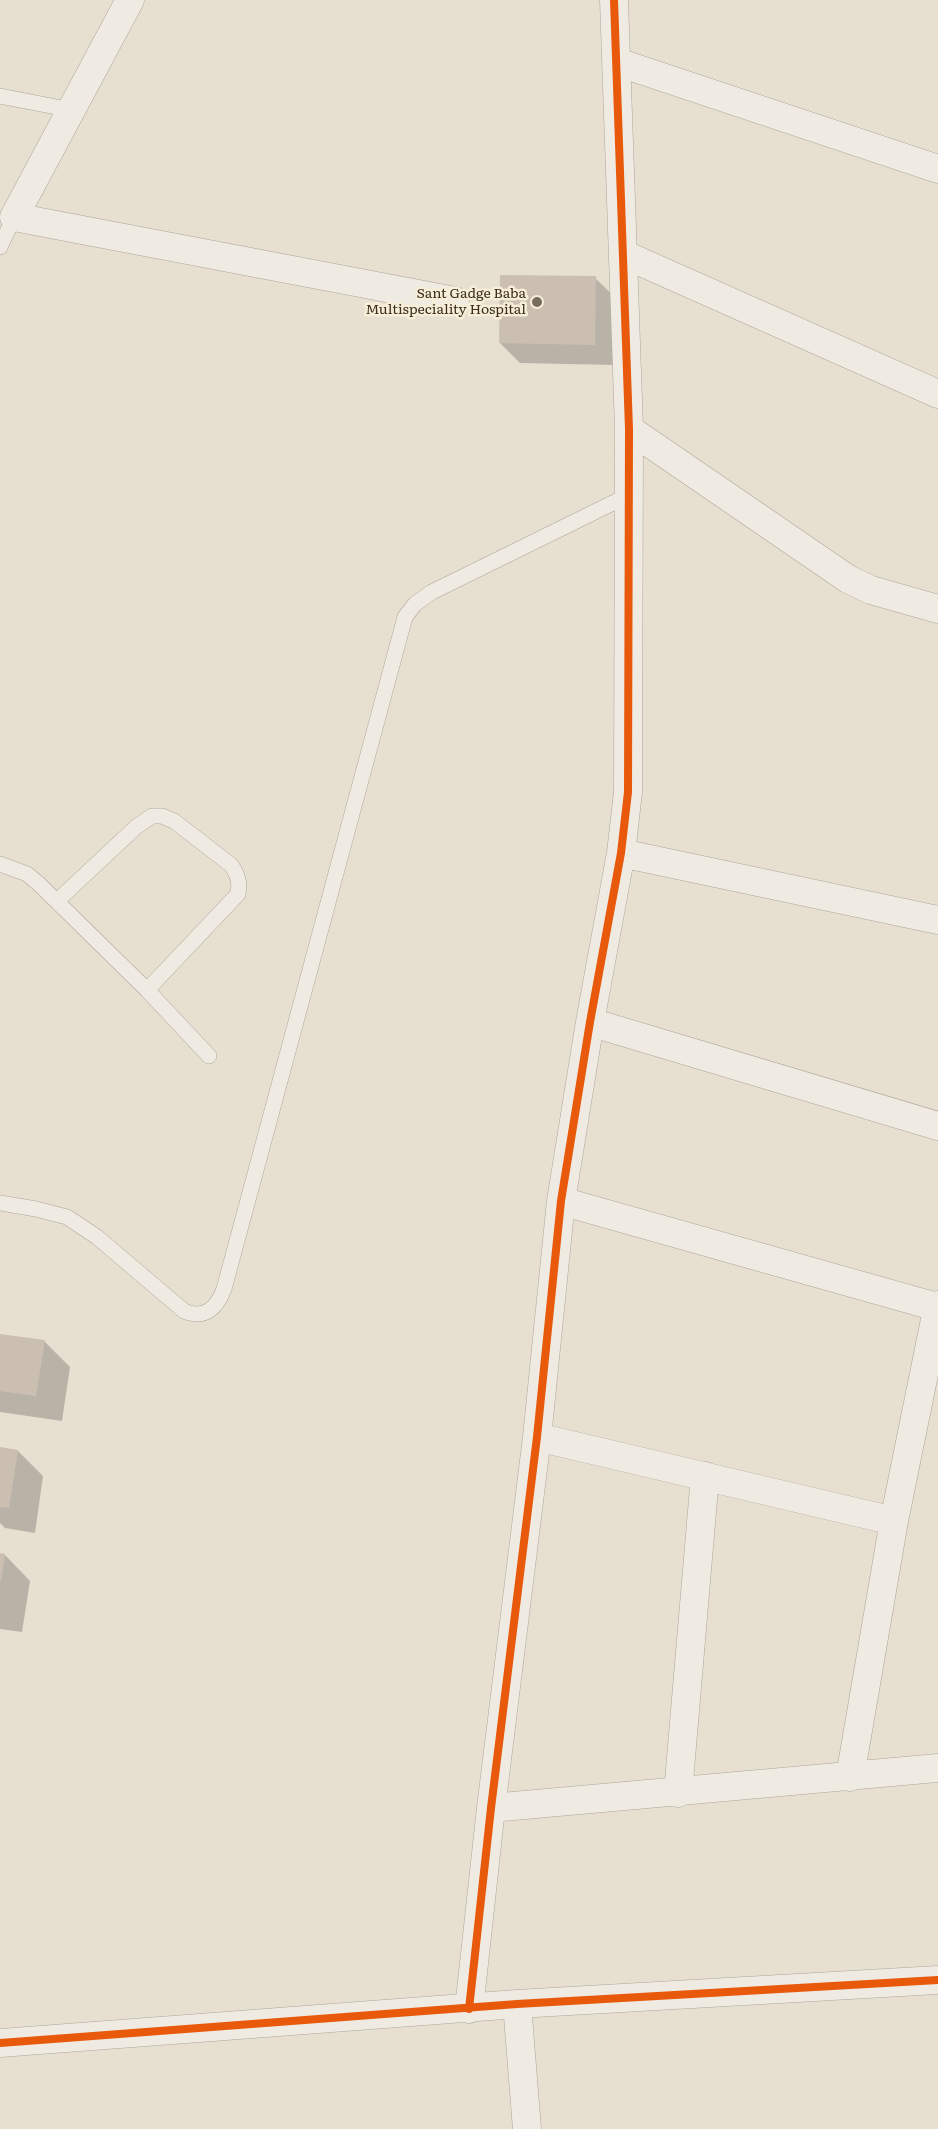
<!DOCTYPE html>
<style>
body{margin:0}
canvas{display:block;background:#e7e0d1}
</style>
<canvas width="938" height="2129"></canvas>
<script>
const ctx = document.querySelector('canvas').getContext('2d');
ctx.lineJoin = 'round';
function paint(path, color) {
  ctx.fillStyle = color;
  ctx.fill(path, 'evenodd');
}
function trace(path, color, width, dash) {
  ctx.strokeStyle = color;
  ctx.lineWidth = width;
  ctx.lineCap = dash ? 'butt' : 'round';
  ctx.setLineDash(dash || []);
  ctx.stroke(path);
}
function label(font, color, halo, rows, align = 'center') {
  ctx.font = font + ' Literata,serif';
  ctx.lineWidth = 5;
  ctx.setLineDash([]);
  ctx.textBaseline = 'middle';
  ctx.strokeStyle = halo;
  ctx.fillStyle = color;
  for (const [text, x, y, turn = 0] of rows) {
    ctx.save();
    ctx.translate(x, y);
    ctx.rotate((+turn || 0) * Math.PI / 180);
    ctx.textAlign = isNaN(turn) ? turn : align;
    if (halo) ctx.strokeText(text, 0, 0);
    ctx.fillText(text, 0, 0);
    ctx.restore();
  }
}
paint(new Path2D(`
 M 595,278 L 616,298 L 615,365 L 520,363 L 500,343 Z
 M 0,1335 L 44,1341 L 70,1367 L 62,1421 L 0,1412 Z
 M 0,1448 L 18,1451 L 43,1476 L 35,1533 L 5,1528 L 0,1523 Z
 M 0,1554 L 5,1555 L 30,1581 L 22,1632 L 0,1629 Z`), '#0003');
paint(new Path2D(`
 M 500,275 L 596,276 L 595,345 L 499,343 Z
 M 0,1334 L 45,1340 L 36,1396 L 0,1391 Z
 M 0,1447 L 18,1450 L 9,1508 L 0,1507 Z
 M 0,1553 L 5,1554 L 1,1581 L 0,1581 Z`), '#cbbfb2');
const lane = new Path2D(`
 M 0,96 L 72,110
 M 0,247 L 14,217
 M 0,864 L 27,874 L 39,884 L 147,990 L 209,1056
 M 57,901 L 136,827 L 152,816 L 162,816 L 174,821 L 231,865 C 238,875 240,882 238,894 L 147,990
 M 0,1203 L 36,1209 L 67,1217 L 97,1237 L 184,1311 C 204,1320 217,1308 224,1289 L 405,617 L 415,604 L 432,592 L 629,495`);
const street = new Path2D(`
 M 130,0 L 14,217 L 455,301
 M 617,62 L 938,169
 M 623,254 L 938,394
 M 629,429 L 848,579 L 871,590 L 938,609
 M 621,853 L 938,920
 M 590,1022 L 938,1126
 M 561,1201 L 937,1307
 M 537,1437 L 894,1521
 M 850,1777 L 894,1521 L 938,1305
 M 678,1793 L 705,1476
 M 491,1808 L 938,1768
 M 517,2004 L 527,2129
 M 469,2009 L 491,1808 L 537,1437 L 561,1201 L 590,1022 L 621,853 L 628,792 L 629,429 L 614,0
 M 0,2043 L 517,2004 L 938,1980`);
trace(lane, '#ada599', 16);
trace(street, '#ada599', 29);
trace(lane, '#efebe3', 15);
trace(street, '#efebe3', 28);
trace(new Path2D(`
 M 469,2009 L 491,1808 L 537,1437 L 561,1201 L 590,1022 L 621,853 L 628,792 L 629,429 L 614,0
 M 0,2043 L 517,2004 L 938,1980`), '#e8590c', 8);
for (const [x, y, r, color] of [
 [537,302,6,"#786c5e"]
]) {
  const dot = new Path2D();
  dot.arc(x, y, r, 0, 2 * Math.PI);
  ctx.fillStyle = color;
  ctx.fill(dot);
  trace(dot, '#f7eed8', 2);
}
label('14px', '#3d2e20', '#f7eed8', [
 ["Sant Gadge Baba",526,294],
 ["Multispeciality Hospital",526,310]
], 'right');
</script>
